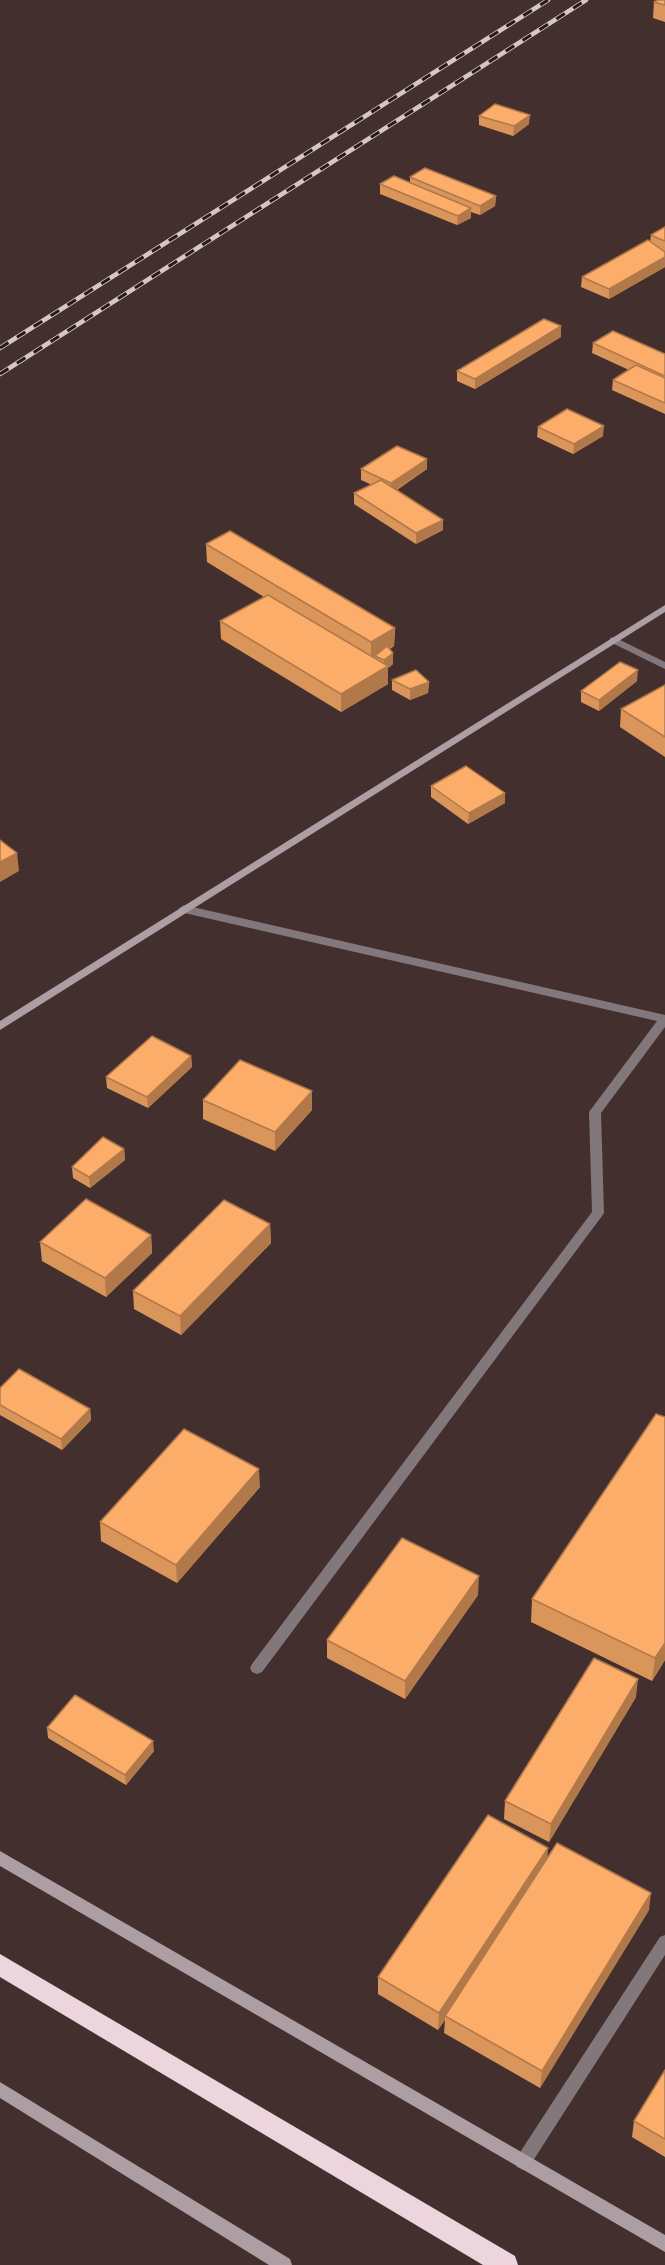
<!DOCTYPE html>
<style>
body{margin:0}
canvas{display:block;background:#432f2d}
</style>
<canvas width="665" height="2265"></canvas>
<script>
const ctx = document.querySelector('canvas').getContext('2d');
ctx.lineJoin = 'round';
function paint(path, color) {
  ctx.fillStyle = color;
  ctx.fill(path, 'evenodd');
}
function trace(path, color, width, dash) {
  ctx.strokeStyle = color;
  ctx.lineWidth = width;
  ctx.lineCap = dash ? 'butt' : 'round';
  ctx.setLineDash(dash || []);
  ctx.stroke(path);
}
paint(new Path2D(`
 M 614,637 L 665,662 L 665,669 L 610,642 L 610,638 Z
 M 184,905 L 665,1015 L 665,1027 L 601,1113 L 604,1213 L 602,1216 L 262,1672 L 257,1674 L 252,1672 L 250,1668 L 252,1664 L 592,1212 L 589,1112 L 657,1021 L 180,912 L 178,909 Z
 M 665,1935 L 665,1955 L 529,2167 L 523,2170 L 517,2167 L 515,2162 L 517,2157 L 660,1937 Z`), '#82787c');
paint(new Path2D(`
 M 665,605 L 665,612 L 0,1030 L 0,1021 Z
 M 0,1851 L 665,2235 L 665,2252 L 0,1866 Z
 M 0,2082 L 290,2259 L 292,2265 L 269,2265 L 0,2098 Z`), '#ad9ea3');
paint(new Path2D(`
 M 0,1954 L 515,2256 L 518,2265 L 483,2265 L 0,1977 Z`), '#edd5dd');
const rail = new Path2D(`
 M 0,348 L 548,0
 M 0,374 L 586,0`);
trace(rail, '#d6c7c6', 4.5);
trace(rail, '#231a19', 3, [10]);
paint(new Path2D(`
 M 665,0 L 665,22 L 653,18 L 654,2 Z
 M 479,116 L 529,124 L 513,136 L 479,125 Z
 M 410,177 L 496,196 L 495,206 L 480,215 L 471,212 L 471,218 L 457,225 L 380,194 L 380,184 L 410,183 Z
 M 665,227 L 665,267 L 609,299 L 581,287 L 582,277 L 650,242 L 651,235 Z
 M 561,337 L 475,389 L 457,381 L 457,371 Z
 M 593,343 L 665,354 L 665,414 L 612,390 L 613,380 L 629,370 L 592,353 Z
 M 538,427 L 603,436 L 573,454 L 537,437 Z
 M 427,459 L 427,469 L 397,490 L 443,520 L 443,530 L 416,544 L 354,504 L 354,493 L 372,485 L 361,480 L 361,469 Z
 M 206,544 L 395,628 L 394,646 L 390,649 L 393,664 L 388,668 L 388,684 L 341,712 L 221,639 L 220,621 L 264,597 L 207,562 Z
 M 392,680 L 429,682 L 428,693 L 410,700 L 392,690 Z
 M 637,681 L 599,711 L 581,702 L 581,691 Z
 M 665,685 L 665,757 L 620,727 L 621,709 Z
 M 431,786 L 505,803 L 468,824 L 431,797 Z
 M 191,1056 L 192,1067 L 148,1108 L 107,1088 L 106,1077 Z
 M 312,1091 L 312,1110 L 275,1151 L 203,1119 L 203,1100 Z
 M 124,1149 L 125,1160 L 90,1188 L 73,1178 L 72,1167 Z
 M 270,1224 L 271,1243 L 181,1335 L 134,1309 L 133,1291 Z
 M 151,1235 L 152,1253 L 106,1297 L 42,1261 L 40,1242 Z
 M 0,1388 L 90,1409 L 91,1420 L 62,1450 L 0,1415 Z
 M 260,1487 L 177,1583 L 101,1541 L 100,1522 Z
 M 478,1595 L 405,1699 L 327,1658 L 327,1640 Z
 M 532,1599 L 665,1660 L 652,1681 L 531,1622 Z
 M 636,1697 L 549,1842 L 504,1819 L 505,1801 Z
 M 47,1728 L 154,1751 L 126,1785 L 48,1738 Z
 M 547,1858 L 649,1910 L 540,2088 L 444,2033 L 445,2020 L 438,2030 L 378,1994 L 378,1977 Z
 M 665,2070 L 665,2157 L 632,2137 L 634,2121 Z`), '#da955b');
paint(new Path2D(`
 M 530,115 L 529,124 L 513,136 L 514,126 Z
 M 496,196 L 495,206 L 480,215 L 480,206 Z
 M 471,208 L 471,218 L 457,225 L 458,216 Z
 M 665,257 L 665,267 L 609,299 L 609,289 Z
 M 561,326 L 561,337 L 475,389 L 475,379 Z
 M 604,426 L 603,436 L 573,454 L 574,444 Z
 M 427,459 L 427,469 L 391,493 L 391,483 Z
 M 443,520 L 443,530 L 416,544 L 416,533 Z
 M 395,628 L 394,646 L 377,657 L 375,656 L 375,658 L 371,661 L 371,642 Z
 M 393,653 L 393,664 L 388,668 L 388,684 L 341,712 L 341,694 L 383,668 L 384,660 Z
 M 638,670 L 637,681 L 599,711 L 599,700 Z
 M 429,682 L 428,693 L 410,700 L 410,689 Z
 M 505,793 L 505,803 L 468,824 L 469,813 Z
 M 17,853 L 19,871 L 0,882 L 0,862 Z
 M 191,1056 L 192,1067 L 148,1108 L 147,1097 Z
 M 312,1091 L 312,1110 L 275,1151 L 275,1132 Z
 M 124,1149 L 125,1160 L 90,1188 L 89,1177 Z
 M 270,1224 L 271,1243 L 181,1335 L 180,1316 Z
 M 151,1235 L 152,1253 L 106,1297 L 105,1278 Z
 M 90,1409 L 91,1420 L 62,1450 L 61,1439 Z
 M 259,1469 L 260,1487 L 177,1583 L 176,1565 Z
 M 479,1576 L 478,1595 L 405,1699 L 405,1681 Z
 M 665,1643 L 665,1660 L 652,1681 L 655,1658 Z
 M 638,1679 L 636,1697 L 549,1842 L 551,1824 Z
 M 153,1741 L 154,1751 L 126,1785 L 125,1775 Z
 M 548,1848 L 547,1865 L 445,2016 L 445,2020 L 438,2030 L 439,2013 Z
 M 651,1893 L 649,1910 L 540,2088 L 542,2071 Z`), '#b1794a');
const building = new Path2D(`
 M 658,0 L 665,0 L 665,5 L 654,2 Z
 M 495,104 L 530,115 L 514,126 L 479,116 Z
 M 425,168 L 496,196 L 480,206 L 410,177 Z
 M 394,176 L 471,208 L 458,216 L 380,184 Z
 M 665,227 L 665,241 L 651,235 Z
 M 648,240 L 665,252 L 665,257 L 609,289 L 582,277 Z
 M 544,319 L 561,326 L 475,379 L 457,371 Z
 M 613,331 L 665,354 L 665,376 L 593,343 Z
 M 636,365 L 665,378 L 665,403 L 613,380 Z
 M 567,409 L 604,426 L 574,444 L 538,427 Z
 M 397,446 L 427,459 L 391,483 L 361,469 Z
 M 381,480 L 443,520 L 416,533 L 354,493 Z
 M 230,531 L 395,628 L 371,642 L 206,544 Z
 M 268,595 L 388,666 L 341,694 L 220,621 Z
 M 387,646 L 393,653 L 384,660 L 375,656 Z
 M 620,662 L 638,670 L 599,700 L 581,691 Z
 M 416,670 L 429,682 L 410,689 L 392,680 Z
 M 665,685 L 665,737 L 621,709 Z
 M 466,766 L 505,793 L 469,813 L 431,786 Z
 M 0,840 L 17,853 L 0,862 Z
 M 152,1036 L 191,1056 L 147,1097 L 106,1077 Z
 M 240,1060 L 312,1091 L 275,1132 L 203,1100 Z
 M 103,1137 L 124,1149 L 89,1177 L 72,1167 Z
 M 86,1199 L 151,1235 L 105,1278 L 40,1242 Z
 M 224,1200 L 270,1224 L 180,1316 L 133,1291 Z
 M 19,1369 L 90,1409 L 61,1439 L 0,1405 L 0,1388 Z
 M 656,1414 L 665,1417 L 665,1643 L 655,1658 L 532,1599 Z
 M 184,1429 L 259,1469 L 176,1565 L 100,1522 Z
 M 402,1538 L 479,1576 L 405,1681 L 327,1640 Z
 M 594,1658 L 638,1679 L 551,1824 L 505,1801 Z
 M 75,1695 L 153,1741 L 125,1775 L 47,1728 Z
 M 488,1815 L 548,1848 L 439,2013 L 378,1977 Z
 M 557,1843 L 651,1893 L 542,2071 L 445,2016 Z
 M 665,2070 L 665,2139 L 634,2121 Z`);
paint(building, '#fdad6a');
trace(building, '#b1794a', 1.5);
</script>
